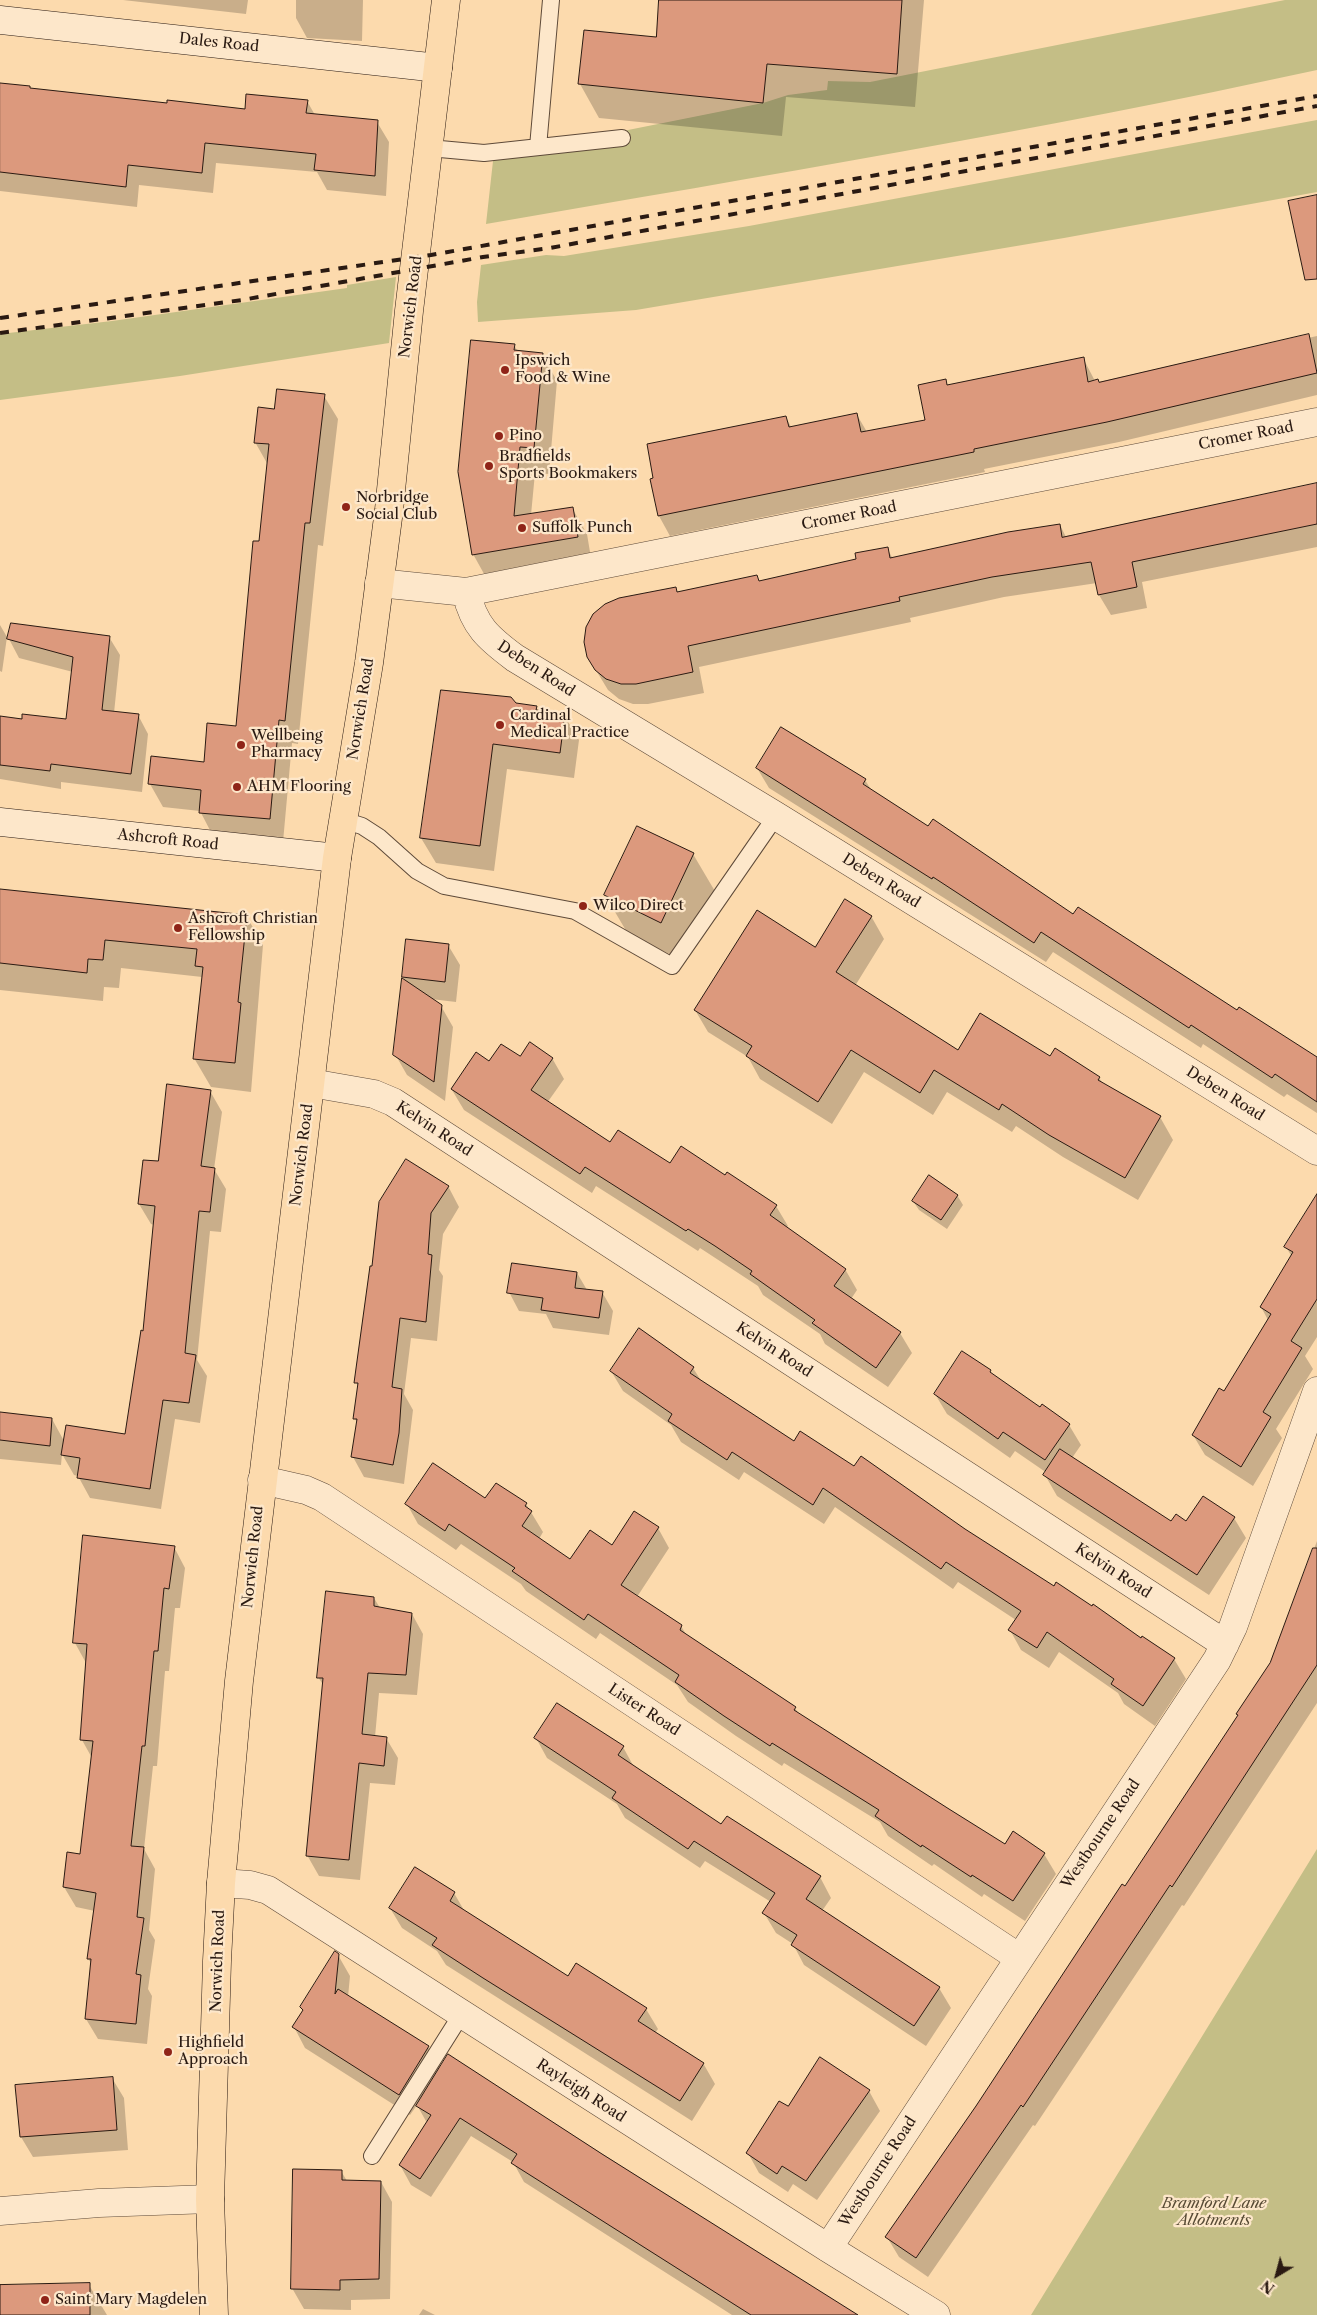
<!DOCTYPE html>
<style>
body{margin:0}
#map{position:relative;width:1317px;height:2315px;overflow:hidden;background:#fcdaad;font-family:"Libre Caslon Text",serif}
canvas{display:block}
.north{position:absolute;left:1252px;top:2250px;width:50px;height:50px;-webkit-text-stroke:4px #fde7ca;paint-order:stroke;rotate:217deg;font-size:14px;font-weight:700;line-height:20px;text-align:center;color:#2a1a12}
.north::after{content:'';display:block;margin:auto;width:18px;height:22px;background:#2a1a12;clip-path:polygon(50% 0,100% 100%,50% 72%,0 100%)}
</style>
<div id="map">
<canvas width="1317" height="2315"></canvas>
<div class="north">N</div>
</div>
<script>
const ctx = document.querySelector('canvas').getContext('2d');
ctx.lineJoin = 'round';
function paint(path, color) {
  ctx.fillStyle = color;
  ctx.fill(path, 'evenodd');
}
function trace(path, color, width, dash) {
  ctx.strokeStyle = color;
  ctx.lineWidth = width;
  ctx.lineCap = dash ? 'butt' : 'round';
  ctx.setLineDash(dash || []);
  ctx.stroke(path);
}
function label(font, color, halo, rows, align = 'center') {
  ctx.font = font + ' "Libre Caslon Text",serif';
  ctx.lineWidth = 4.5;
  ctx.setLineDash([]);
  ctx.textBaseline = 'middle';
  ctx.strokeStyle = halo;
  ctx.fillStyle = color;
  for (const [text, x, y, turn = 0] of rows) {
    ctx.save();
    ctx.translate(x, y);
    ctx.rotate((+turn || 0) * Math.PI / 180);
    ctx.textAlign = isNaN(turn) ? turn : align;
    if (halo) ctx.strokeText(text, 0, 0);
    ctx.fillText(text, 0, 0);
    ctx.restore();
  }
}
paint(new Path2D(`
 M 1285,0 L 1317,0 L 1317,70 C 1041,130 764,176 486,224 L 493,161 L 498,156 L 763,103 L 788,95 L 827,90 L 828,81 L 870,82 Z
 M 1317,120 L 1317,192 L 1064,238 L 636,310 L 478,322 L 477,302 L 481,265 L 546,255 L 564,256 L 749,226 Z
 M 396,277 L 389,343 L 180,376 L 0,400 L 0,334 L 112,321 L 347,288 L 347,285 Z
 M 1317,1849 L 1317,2315 L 1031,2315 Z`), '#c4be86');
paint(new Path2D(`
 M 123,0 L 248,0 L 246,14 Z
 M 296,0 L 363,0 L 362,41 L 307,38 L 296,18 Z
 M 660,0 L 924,0 L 915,107 L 786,97 L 782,136 L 599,118 L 580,84 L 657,38 Z
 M 0,85 L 168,104 L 246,110 L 307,101 L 315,115 L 377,122 L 389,142 L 386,196 L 327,190 L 317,172 L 216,163 L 213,193 L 139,185 L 137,207 L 0,191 Z
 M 1317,336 L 1317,395 L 1119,442 L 984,469 L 985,472 L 670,536 L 659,516 L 786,417 L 791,427 L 857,415 L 867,432 L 926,421 L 945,381 L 948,386 L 1083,358 L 1095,381 L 1099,383 Z
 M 514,345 L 518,352 L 542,354 L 557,381 L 549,474 L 535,473 L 531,515 L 572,508 L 587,534 L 592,564 L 488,581 L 473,554 Z
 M 324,396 L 338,419 L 323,546 L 318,545 L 298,744 L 292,743 L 283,842 L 213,836 L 200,811 L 163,807 L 150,784 L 205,763 L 237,728 L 268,465 L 255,442 L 275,410 Z
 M 1317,485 L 1317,547 L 1142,582 L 1147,608 L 1111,615 L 1099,595 L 1097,583 L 1004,597 L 910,618 L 911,622 L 699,667 L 704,693 L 648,704 L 633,704 L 619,699 L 608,690 L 588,657 L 676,589 L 678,593 L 756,576 L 760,582 L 858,560 L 887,548 L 893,559 L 1060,525 L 1066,537 Z
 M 0,625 L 7,637 L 2,672 L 0,671 Z
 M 109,637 L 120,655 L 114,713 L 138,715 L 148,734 L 142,792 L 61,782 L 61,789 L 0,779 L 0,717 L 67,721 L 73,672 L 19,658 L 9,639 Z
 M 516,704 L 536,707 L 539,712 L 564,715 L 579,740 L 574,778 L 507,769 L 494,871 L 436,863 L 421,838 Z
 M 757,768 L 865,780 L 872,791 L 929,828 L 1317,1059 L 1317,1113 L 1287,1094 L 1284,1097 L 1203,1044 L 1201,1048 L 1053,952 L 1046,962 L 769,788 Z
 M 693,854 L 716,893 L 684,961 L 628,934 L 605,895 Z
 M 0,890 L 247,917 L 263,945 L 251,1092 L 211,1087 L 194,1058 L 202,977 L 121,968 L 119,988 L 104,987 L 103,1001 L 0,990 Z
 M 871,916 L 884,939 L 855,986 L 958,1051 L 1051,1058 L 1099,1078 L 1104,1085 L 1160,1117 L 1173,1140 L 1138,1200 L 1063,1157 L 1016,1126 L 1012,1132 L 947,1092 L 933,1115 L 864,1072 L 832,1124 L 760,1079 L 748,1057 L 708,1032 L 695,1010 L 815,949 Z
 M 448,945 L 460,965 L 456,1002 L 431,999 L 441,1006 L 453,1027 L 445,1101 L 407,1075 L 395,1054 L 407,983 L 403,977 Z
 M 520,1058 L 552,1058 L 564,1079 L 547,1103 L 610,1144 L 670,1165 L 726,1177 L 776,1206 L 788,1226 L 786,1228 L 845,1269 L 857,1290 L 851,1299 L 900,1333 L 912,1353 L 888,1387 L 825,1344 L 820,1334 L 763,1295 L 758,1286 L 700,1248 L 698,1251 L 596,1186 L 592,1193 L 464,1110 L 452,1090 L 489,1063 Z
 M 210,1091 L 222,1112 L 214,1169 L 226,1189 L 221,1232 L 210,1231 L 197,1360 L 207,1376 L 200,1423 L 175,1419 L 161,1509 L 90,1498 L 78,1476 L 74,1475 L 62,1454 L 61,1465 L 0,1459 L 0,1413 L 52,1419 L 64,1441 L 126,1435 L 144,1332 L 154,1225 L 151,1224 L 139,1204 L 159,1163 Z
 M 448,1186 L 459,1207 L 443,1234 L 439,1270 L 443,1276 L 437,1341 L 411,1338 L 404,1394 L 413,1410 L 404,1484 L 364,1477 L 353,1457 L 358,1424 L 355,1419 L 358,1387 L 356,1382 L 371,1268 Z
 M 957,1195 L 963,1205 L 947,1229 L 919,1210 L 913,1201 Z
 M 1317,1205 L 1317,1337 L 1305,1356 L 1313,1369 L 1276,1429 L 1282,1438 L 1253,1486 L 1205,1455 L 1193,1435 L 1224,1393 L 1268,1320 L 1261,1307 L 1292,1257 L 1286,1247 Z
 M 577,1273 L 587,1290 L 602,1292 L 613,1311 L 609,1335 L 553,1328 L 546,1314 L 519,1311 L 509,1292 Z
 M 639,1330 L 693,1368 L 702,1382 L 794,1443 L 854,1467 L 964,1530 L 1054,1588 L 1174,1659 L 1186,1679 L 1155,1726 L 1124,1704 L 1118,1693 L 1059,1652 L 1049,1668 L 1021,1650 L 1010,1630 L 1016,1620 L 958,1582 L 953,1589 L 835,1507 L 824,1524 L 744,1472 L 739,1480 L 681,1442 L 671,1425 L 623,1391 L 611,1371 Z
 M 990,1371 L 994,1376 L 1040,1409 L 1069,1425 L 1081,1445 L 1072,1458 L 1172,1522 L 1234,1518 L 1246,1538 L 1209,1595 L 1057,1496 L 1045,1475 L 1047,1473 L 1015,1451 L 1010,1458 L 947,1414 L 935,1394 Z
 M 486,1500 L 526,1504 L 543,1532 L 539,1539 L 570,1561 L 612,1547 L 658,1528 L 669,1548 L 637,1597 L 681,1626 L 687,1636 L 795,1708 L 799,1714 L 1005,1845 L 1044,1854 L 1056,1874 L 1025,1921 L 984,1894 L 982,1897 L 934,1864 L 932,1866 L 888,1836 L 880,1822 L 784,1763 L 782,1766 L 736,1736 L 688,1702 L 677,1685 L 600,1633 L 596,1639 L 526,1591 L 521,1584 L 461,1544 L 456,1550 L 418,1524 L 407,1504 Z
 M 1317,1541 L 1317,1703 L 1184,1906 L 1182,1905 L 1035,2126 L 1033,2125 L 928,2277 L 899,2257 L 887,2237 L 1191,1790 L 1272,1663 Z
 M 174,1547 L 185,1568 L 180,1608 L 175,1608 L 169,1671 L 165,1671 L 157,1766 L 153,1766 L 144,1849 L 155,1869 L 149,1930 L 155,1940 L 148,1989 L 152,1996 L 147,2044 L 98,2039 L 86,2019 L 92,1964 L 88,1959 L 95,1911 L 76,1907 L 64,1887 L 81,1855 L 92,1758 L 82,1740 L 86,1663 L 75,1643 Z
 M 374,1598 L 380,1608 L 412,1614 L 423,1634 L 417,1695 L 379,1693 L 375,1737 L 386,1738 L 398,1758 L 395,1785 L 370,1783 L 360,1880 L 319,1876 L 307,1855 L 324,1686 L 318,1677 Z
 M 536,1738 L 623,1747 L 634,1767 L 722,1826 L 820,1877 L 831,1898 L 822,1911 L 939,1988 L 951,2008 L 926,2046 L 804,1965 L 793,1944 L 776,1933 L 764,1913 L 771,1902 L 705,1861 L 700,1868 L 625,1818 L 617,1804 L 547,1758 Z
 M 454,1893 L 465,1912 L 568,1978 L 646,2009 L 658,2029 L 655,2033 L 703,2063 L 715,2084 L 692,2121 L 446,1965 L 437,1951 L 402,1928 L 390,1908 Z
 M 338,1955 L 350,1976 L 348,1997 L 428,2047 L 441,2068 L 449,2056 L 855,2315 L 732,2315 L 524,2182 L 513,2162 L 471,2136 L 431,2197 L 411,2185 L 400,2165 L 427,2123 L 417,2105 L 410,2115 L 305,2048 L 294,2027 L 304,2011 L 301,2007 Z
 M 821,2059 L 869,2091 L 880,2111 L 817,2200 L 793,2184 L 788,2192 L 759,2173 L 748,2153 L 788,2108 Z
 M 112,2078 L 124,2098 L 128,2150 L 33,2157 L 21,2137 L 17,2086 Z
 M 341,2171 L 347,2181 L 381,2182 L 392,2202 L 390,2299 L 351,2300 L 351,2310 L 304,2309 L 292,2288 Z
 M 89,2285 L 107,2315 L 0,2315 L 0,2286 Z
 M 423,2309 L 435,2315 L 419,2315 Z`), '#0003');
const building = new Path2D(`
 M 659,0 L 902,0 L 897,74 L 767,64 L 763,103 L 578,84 L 584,30 L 656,37 Z
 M 0,83 L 30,86 L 30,88 L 167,103 L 167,100 L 245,109 L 246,94 L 308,100 L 306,113 L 378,120 L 375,176 L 314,170 L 316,154 L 205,143 L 202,173 L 128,165 L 126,187 L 0,172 Z
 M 1317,195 L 1317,279 L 1305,280 L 1288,201 Z
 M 1309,334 L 1317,373 L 1107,422 L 974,449 L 974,452 L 658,516 L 650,479 L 653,478 L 647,444 L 786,416 L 789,427 L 857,413 L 861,432 L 925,420 L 918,385 L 946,379 L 947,385 L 1084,357 L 1088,382 L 1098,379 L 1099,382 Z
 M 471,340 L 515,344 L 514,350 L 543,353 L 534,448 L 520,447 L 514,516 L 573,507 L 578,537 L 472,555 L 458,472 Z
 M 277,389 L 325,394 L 310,523 L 305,523 L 285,721 L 279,720 L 270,819 L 199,813 L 201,790 L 148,784 L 151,756 L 204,762 L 207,723 L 236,726 L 253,541 L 259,541 L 269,444 L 254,443 L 258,407 L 274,409 Z
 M 1317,483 L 1317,524 L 1132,562 L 1137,587 L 1098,595 L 1091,562 L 992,577 L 899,597 L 900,601 L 688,646 L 693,672 L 636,684 L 621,684 L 606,679 L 595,670 L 587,657 L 584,642 L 586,627 L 593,614 L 605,604 L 619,598 L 676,587 L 677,592 L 757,575 L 759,581 L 856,559 L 855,553 L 888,547 L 890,558 L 1008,532 L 1060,524 L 1062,537 Z
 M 11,623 L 110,636 L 102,710 L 139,714 L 131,774 L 51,764 L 50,771 L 0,765 L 0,716 L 22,719 L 22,714 L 66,719 L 73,657 L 7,639 Z
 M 441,690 L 511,697 L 516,703 L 537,706 L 536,710 L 565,714 L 560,753 L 493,744 L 480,846 L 420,838 Z
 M 781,727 L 866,779 L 863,784 L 928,826 L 933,819 L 1073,914 L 1078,907 L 1237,1010 L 1239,1007 L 1317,1057 L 1317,1102 L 1275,1074 L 1272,1078 L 1191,1025 L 1189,1028 L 1041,932 L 1034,943 L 933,877 L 932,879 L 756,768 Z
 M 637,826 L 694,853 L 661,923 L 604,895 Z
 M 0,889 L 247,915 L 238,1002 L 241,1003 L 235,1063 L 193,1059 L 203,967 L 195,966 L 197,949 L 105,940 L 103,960 L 88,959 L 87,973 L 0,963 Z
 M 845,899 L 872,916 L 836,972 L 958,1050 L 980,1013 L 1050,1056 L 1055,1048 L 1100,1077 L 1098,1080 L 1161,1116 L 1125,1178 L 1049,1135 L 1002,1104 L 999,1110 L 934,1070 L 920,1093 L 851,1050 L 818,1102 L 746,1056 L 752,1046 L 694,1010 L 757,910 L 815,947 Z
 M 406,939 L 449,944 L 445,982 L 402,977 Z
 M 402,978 L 442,1005 L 434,1082 L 393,1055 Z
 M 530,1042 L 553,1058 L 531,1090 L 610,1142 L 618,1130 L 670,1163 L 681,1146 L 725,1175 L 727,1172 L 777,1205 L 770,1215 L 846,1269 L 834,1286 L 901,1332 L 876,1368 L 812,1323 L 815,1320 L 750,1274 L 752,1271 L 715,1246 L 688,1229 L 686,1231 L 585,1167 L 580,1174 L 451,1089 L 476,1052 L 489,1061 L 501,1044 L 520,1056 Z
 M 167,1084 L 211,1090 L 201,1166 L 215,1168 L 210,1212 L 199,1211 L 185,1353 L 196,1355 L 189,1403 L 163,1400 L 150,1489 L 77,1478 L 80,1458 L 61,1455 L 66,1425 L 125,1434 L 141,1330 L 143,1331 L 155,1206 L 138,1204 L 143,1160 L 158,1161 Z
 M 406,1159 L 449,1186 L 431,1213 L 428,1254 L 432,1255 L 426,1322 L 400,1318 L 392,1387 L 402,1389 L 399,1433 L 393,1465 L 351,1457 L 357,1419 L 353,1419 L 358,1383 L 354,1383 L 370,1266 L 372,1266 L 379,1202 Z
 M 929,1175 L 958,1195 L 941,1220 L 912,1201 Z
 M 1317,1194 L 1317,1299 L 1291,1341 L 1302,1348 L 1263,1412 L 1271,1417 L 1241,1467 L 1192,1435 L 1219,1388 L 1224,1391 L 1271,1314 L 1260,1307 L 1293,1252 L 1284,1247 Z
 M 512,1263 L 577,1272 L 575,1288 L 603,1291 L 599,1318 L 541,1310 L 543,1298 L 507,1293 Z
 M 639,1328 L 694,1367 L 690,1373 L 794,1441 L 800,1431 L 854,1466 L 861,1456 L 965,1529 L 1054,1586 L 1056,1582 L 1092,1606 L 1093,1604 L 1141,1638 L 1142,1636 L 1175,1658 L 1143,1706 L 1111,1684 L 1114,1679 L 1047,1632 L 1037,1648 L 1008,1630 L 1021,1611 L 946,1562 L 941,1569 L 823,1488 L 813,1505 L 732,1452 L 727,1460 L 668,1421 L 672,1414 L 610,1371 Z
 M 962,1351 L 991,1370 L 990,1372 L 1040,1407 L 1042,1404 L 1070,1424 L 1045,1460 L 1003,1432 L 998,1439 L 934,1394 Z
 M 0,1412 L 52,1418 L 50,1446 L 0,1440 Z
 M 1060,1449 L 1171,1521 L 1176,1514 L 1186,1521 L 1203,1496 L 1235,1517 L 1197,1575 L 1043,1475 Z
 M 433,1463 L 485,1498 L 496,1483 L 527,1503 L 525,1506 L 532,1511 L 522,1526 L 570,1559 L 590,1530 L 612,1545 L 634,1511 L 659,1527 L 621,1585 L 682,1625 L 680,1630 L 796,1707 L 794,1710 L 949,1809 L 1005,1844 L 1013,1831 L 1045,1853 L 1013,1901 L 972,1875 L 971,1877 L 922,1845 L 921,1847 L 875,1816 L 879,1810 L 772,1743 L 770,1746 L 724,1716 L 675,1682 L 679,1675 L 588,1614 L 584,1620 L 512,1571 L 515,1568 L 449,1524 L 445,1531 L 405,1504 Z
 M 83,1535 L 175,1546 L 169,1589 L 164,1588 L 158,1651 L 154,1651 L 145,1746 L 142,1746 L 131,1846 L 144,1847 L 137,1917 L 144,1918 L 136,1974 L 141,1975 L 136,2024 L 85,2019 L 91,1959 L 87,1959 L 96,1893 L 63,1887 L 67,1852 L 80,1854 L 93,1741 L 80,1740 L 87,1644 L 73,1643 Z
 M 1313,1548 L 1317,1548 L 1317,1665 L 1172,1887 L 1170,1885 L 1023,2107 L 1021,2105 L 916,2258 L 885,2237 L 976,2106 L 1122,1884 L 1125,1886 L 1238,1715 L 1236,1714 L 1270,1663 Z
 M 326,1591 L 374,1597 L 374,1606 L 412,1613 L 406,1675 L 368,1673 L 362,1734 L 387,1737 L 384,1766 L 359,1763 L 349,1860 L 306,1856 L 323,1678 L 317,1678 Z
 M 557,1703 L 624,1746 L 618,1755 L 721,1824 L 727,1816 L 821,1876 L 806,1899 L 940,1987 L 914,2026 L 791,1945 L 797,1935 L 762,1913 L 775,1893 L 694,1841 L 688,1849 L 612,1798 L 616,1792 L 534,1738 Z
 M 415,1867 L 455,1892 L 450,1901 L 568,1976 L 576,1963 L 647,2008 L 638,2021 L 704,2063 L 680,2101 L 483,1978 L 432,1945 L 437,1938 L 389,1908 Z
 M 335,1951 L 339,1954 L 335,1994 L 338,1989 L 429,2046 L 399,2095 L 292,2027 L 303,2010 L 300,2007 Z
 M 448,2054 L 602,2154 L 858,2315 L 751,2315 L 511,2163 L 517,2154 L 460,2118 L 420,2179 L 399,2165 L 431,2115 L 416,2106 Z
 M 820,2057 L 870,2090 L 806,2181 L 782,2166 L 777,2174 L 746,2153 L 779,2101 L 788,2106 Z
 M 113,2077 L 117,2130 L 20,2137 L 15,2085 Z
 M 293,2169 L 342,2170 L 342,2180 L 381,2181 L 379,2279 L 340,2280 L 340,2290 L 291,2289 Z
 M 90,2283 L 90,2315 L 0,2315 L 0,2285 Z`);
paint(building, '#dc997d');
trace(building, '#2a1a12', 1);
const lane = new Path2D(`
 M 538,147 L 551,0
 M 429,148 L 484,153 L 622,138
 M 343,820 L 362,826 L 379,837 L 417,871 L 444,886 L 575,911 L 672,966 L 776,816
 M 372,2156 L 461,2015`);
const street = new Path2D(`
 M 379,583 L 466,592 L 1317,422
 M 466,592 C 474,626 488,638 515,658 L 776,816 L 1317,1151
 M 311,1083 L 374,1094 L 393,1102 L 1225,1644
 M 262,1480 L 306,1490 L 322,1497 L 1018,1957
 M 221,1883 L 250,1885 L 268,1890 L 828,2248 L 936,2315
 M 0,2211 L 99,2203 L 210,2199
 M 828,2248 L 1217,1660 L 1233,1627 L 1317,1391`);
const secondary = new Path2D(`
 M 0,20 L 438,68
 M 0,822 L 337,858`);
const primary = new Path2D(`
 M 214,2315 L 210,2199 L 217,1961 L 221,1883 L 239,1681 L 337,858 L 369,663 L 389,510 L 409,311 L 446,0`);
trace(lane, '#5e4a39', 18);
trace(street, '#5e4a39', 29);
trace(secondary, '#2a1a12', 29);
trace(primary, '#2a1a12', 29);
trace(lane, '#fde7ca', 16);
trace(street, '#fde7ca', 28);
trace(secondary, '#fde7ca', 28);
trace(primary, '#fcdaad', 28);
trace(new Path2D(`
 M 0,318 L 431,255 L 1317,96
 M 0,333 L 242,300 L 483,257 L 550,248 L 1317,106`), '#2a1a12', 4, [9, 9]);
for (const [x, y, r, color] of [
 [505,370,5,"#8f2418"],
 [499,436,5,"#8f2418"],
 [489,466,5,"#8f2418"],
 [346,507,5,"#8f2418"],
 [522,528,5,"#8f2418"],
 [500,725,5,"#8f2418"],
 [241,745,5,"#8f2418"],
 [237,787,5,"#8f2418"],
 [583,906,5,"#8f2418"],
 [178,928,5,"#8f2418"],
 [168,2052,5,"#8f2418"],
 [45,2300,5,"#8f2418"]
]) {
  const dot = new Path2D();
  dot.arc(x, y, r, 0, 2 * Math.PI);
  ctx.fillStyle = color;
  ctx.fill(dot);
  trace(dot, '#fde7ca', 2);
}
label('15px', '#2a1a12', '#fde7ca', [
 ["Dales Road",219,43,6],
 ["Norwich Road",411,307,-83],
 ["Cromer Road",1246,436,-11],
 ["Cromer Road",849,516,-11],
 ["Deben Road",536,669,33],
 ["Norwich Road",361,709,-81],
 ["Ashcroft Road",168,840,6],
 ["Deben Road",881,881,32],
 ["Deben Road",1225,1094,32],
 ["Kelvin Road",434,1129,33],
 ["Norwich Road",302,1155,-83],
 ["Kelvin Road",774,1350,33],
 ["Norwich Road",253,1557,-84],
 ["Kelvin Road",1113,1571,33],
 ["Lister Road",644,1710,33],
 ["Westbourne Road",1101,1834,-56],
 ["Norwich Road",218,1961,-88],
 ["Rayleigh Road",581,2091,33],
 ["Westbourne Road",878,2172,-57]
]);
label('15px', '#2a1a12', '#fde7ca', [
 ["Ipswich",515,361],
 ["Food & Wine",515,378],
 ["Pino",509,436],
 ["Bradfields",499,457],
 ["Sports Bookmakers",499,474],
 ["Norbridge",356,498],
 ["Social Club",356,515],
 ["Suffolk Punch",532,528],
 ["Cardinal",510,716],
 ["Medical Practice",510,733],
 ["Wellbeing",251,736],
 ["Pharmacy",251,753],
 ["AHM Flooring",247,787],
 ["Wilco Direct",593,906],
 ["Ashcroft Christian",188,919],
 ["Fellowship",188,936],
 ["Highfield",178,2043],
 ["Approach",178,2060],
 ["Saint Mary Magdelen",55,2300]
], 'left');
label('italic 15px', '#584b35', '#fde7ca', [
 ["Bramford Lane",1214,2204],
 ["Allotments",1214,2221]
]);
</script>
